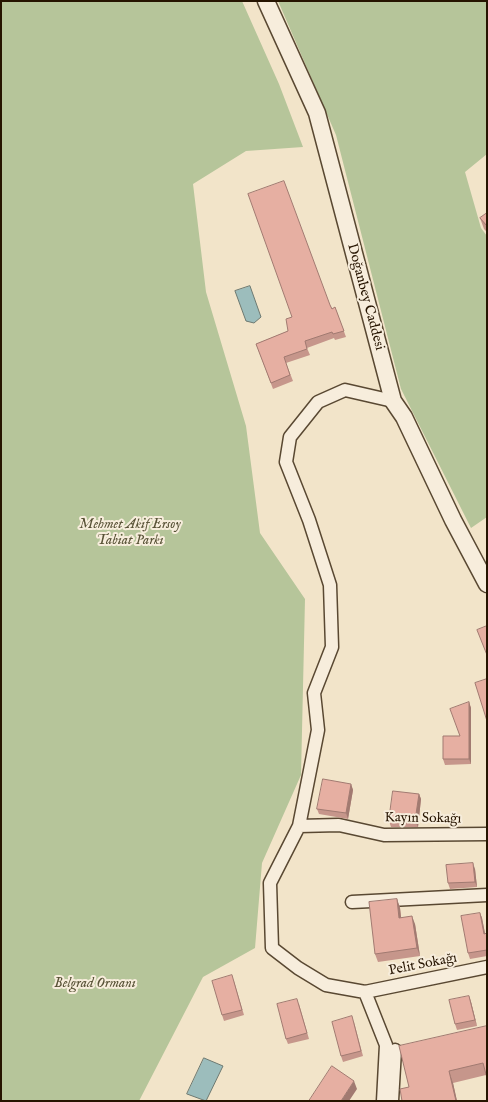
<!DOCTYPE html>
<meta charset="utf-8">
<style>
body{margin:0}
#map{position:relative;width:488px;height:1102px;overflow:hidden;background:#f2e4c9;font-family:"IM FELL English",serif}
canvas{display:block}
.frame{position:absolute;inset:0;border:2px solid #261400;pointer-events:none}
</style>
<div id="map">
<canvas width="488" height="1102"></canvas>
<div class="frame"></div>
</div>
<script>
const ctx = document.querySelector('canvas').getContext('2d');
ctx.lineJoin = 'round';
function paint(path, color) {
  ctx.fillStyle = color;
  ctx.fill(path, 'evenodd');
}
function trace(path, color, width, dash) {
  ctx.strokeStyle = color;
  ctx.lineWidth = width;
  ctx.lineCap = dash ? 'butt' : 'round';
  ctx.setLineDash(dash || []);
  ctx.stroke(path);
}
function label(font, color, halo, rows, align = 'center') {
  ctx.font = font + ' "IM FELL English",serif';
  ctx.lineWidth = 4;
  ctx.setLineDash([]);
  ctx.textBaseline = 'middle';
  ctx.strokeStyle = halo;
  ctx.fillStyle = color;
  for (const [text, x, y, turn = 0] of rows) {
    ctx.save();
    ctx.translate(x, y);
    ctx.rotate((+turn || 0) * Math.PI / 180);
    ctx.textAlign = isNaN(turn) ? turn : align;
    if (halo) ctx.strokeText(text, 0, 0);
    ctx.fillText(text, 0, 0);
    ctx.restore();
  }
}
paint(new Path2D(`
 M 1,1 L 242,1 L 279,84 L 303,147 L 246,151 L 193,184 L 206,292 L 246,426 L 260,533 L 305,599 L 301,775 L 262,863 L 255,948 L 203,977 L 139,1101 L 1,1101 Z
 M 278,1 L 487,1 L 487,154 L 465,172 L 481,228 L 487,236 L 487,517 L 471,528 L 401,389 L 336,135 Z`), '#b6c59a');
const water = new Path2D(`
 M 250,286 L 261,317 L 254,323 L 246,321 L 235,291 Z
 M 204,1058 L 223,1066 L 206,1101 L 187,1094 Z`);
paint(water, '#9cbdbc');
trace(water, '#6d7971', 1);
const minor = new Path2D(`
 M 299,826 L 339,825 L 384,835 L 487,834
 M 352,902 L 487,895
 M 365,992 L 487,967
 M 383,1101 L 386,1045 L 365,992 L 326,985 L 298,968 L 272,948 L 270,883 L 299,826 L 318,730 L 314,693 L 332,647 L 330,585 L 309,520 L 286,462 L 290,437 L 318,402 L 345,390 L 393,401
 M 392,1101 L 395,1050`);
const tertiary = new Path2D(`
 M 266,1 L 317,113 L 393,401 L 404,417 L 453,520 L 487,584`);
trace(minor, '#594832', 15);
trace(tertiary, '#594832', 19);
trace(minor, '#f7eddc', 12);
trace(tertiary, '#f7eddc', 16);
paint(new Path2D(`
 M 487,213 L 487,232 L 484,229 L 480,218 Z
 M 330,305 L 332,309 L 335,307 L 346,337 L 335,340 L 334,338 L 307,348 L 310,355 L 286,363 L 293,381 L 273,389 L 256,344 L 288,331 Z
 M 469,702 L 471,708 L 471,764 L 445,765 L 443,759 L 460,736 Z
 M 351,784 L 353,790 L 348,819 L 319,814 L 317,809 Z
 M 419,794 L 421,799 L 418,827 L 391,827 L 389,821 Z
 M 475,869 L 477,887 L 450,889 L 448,883 Z
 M 397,899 L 400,908 L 401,917 L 415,924 L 420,956 L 378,962 L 375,954 Z
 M 480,913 L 482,918 L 485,933 L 487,933 L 487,956 L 470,959 L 468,953 Z
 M 234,981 L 244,1015 L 224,1021 L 222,1015 Z
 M 469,996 L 471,1002 L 477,1026 L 457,1030 L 455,1024 Z
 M 299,1004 L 309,1039 L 288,1044 L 286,1039 Z
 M 354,1022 L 363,1056 L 343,1062 L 341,1056 Z
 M 487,1026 L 486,1075 L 453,1083 L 457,1101 L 402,1101 L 409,1087 Z`), '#c6968b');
paint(new Path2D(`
 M 469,702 L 471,708 L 471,764 L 469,759 Z
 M 351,784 L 353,790 L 348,819 L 346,813 Z
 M 419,794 L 421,799 L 418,827 L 415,821 Z
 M 473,863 L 475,869 L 477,887 L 475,882 Z
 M 397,899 L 400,908 L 402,926 L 399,918 Z
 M 480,913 L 482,918 L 486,939 L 484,934 Z
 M 412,916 L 415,924 L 420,956 L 417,948 Z
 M 469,996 L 471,1002 L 477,1026 L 475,1020 Z
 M 449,1071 L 453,1083 L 457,1101 L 456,1101 Z
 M 354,1081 L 357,1089 L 349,1101 L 341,1101 Z`), '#a17a71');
const building = new Path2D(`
 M 284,181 L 330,305 L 332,309 L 335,307 L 344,331 L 333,334 L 332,332 L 305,341 L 307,349 L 284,357 L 290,375 L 271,383 L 256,344 L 288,331 L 286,319 L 292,317 L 248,194 Z
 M 487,213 L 487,226 L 480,218 Z
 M 487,626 L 487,655 L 477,630 Z
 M 487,679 L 487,721 L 475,683 Z
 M 469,702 L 469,759 L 443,759 L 443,736 L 460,736 L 450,709 Z
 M 323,779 L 351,784 L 346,813 L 317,809 Z
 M 393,791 L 419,794 L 415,821 L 389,821 Z
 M 473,863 L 475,882 L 448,883 L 446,865 Z
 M 397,899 L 399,918 L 412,916 L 417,948 L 375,954 L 369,902 Z
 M 480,913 L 484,934 L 487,933 L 487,950 L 468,953 L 461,916 Z
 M 232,975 L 242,1010 L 222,1015 L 212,981 Z
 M 469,996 L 475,1020 L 455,1024 L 449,1000 Z
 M 297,999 L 307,1033 L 286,1039 L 277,1004 Z
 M 352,1016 L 361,1051 L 341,1056 L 332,1022 Z
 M 487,1026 L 487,1078 L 483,1063 L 449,1071 L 456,1101 L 402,1101 L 400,1089 L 409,1087 L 399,1046 Z
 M 332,1066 L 354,1081 L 341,1101 L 309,1101 Z`);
paint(building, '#e6afa2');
trace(building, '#a17a71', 1);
label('14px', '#261400', '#f7eddc', [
 ["Doğanbey Caddesi",365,297,75],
 ["Kayın Sokağı",423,819,1],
 ["Pelit Sokağı",423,965,-11]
]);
label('italic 14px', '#585236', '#f7eddc', [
 ["Mehmet Akif Ersoy",130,525],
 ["Tabiat Parkı",130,541],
 ["Belgrad Ormanı",95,984]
]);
</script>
